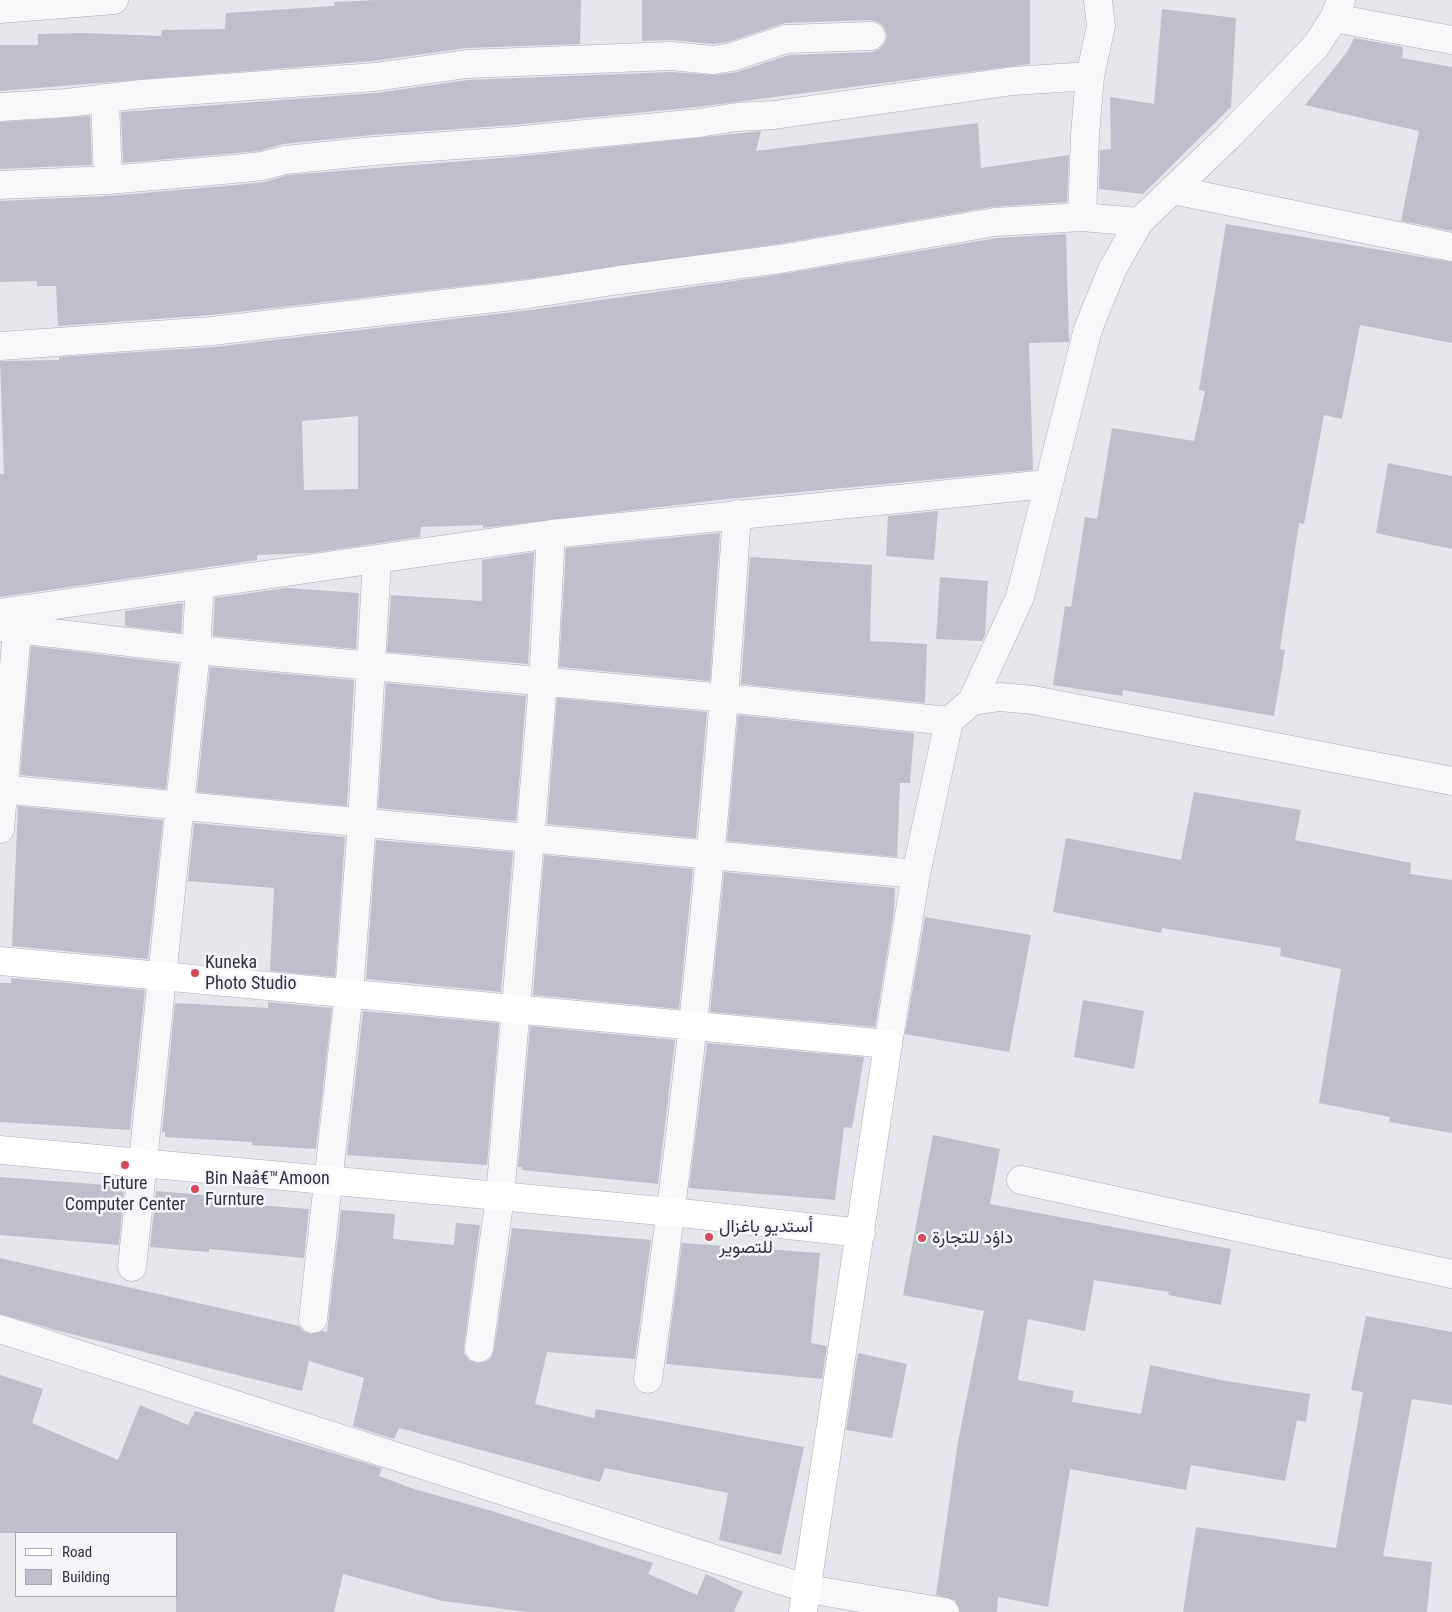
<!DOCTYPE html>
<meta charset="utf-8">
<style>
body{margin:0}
#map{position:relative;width:1452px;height:1612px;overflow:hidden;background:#e4e7ec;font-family:"Roboto Condensed",sans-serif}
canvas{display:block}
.legend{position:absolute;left:15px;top:1532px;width:162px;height:65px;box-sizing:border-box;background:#f4f6f9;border:1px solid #a4a8b1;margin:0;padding:6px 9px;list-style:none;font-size:15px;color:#2b3445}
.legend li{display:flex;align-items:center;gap:10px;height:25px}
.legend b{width:25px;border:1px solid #a4a8b1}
</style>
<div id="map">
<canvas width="1452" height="1612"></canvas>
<ul class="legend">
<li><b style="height:6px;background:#fff"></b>Road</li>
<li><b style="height:14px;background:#bbc0ca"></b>Building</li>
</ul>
</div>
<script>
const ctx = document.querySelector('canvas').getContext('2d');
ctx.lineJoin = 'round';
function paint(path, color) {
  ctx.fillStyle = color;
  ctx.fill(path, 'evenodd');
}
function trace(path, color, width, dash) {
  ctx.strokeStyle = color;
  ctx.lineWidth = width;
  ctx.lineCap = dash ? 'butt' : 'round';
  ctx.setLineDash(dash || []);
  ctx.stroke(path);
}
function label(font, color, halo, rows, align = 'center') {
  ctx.font = font + ' "Roboto Condensed",Vazirmatn,sans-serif';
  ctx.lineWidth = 5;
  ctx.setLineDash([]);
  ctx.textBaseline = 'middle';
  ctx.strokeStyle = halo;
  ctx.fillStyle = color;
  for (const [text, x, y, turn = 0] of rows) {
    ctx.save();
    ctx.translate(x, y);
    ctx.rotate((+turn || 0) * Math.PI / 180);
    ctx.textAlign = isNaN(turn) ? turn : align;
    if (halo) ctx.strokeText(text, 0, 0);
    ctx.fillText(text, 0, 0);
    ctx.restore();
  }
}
paint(new Path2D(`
 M 376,0 L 581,0 L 580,44 L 466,48 L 373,61 L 0,91 L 0,45 L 38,45 L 38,34 L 85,33 L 161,36 L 162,30 L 225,29 L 226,13 L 334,6 L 334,2 Z
 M 642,0 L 1030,0 L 1030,64 L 697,107 L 512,125 L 372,135 L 283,144 L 259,151 L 123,163 L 121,112 L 376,93 L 468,80 L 671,72 L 715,75 L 737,72 L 789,55 L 872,52 L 880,49 L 885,43 L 887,36 L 884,27 L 878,22 L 870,20 L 785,23 L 728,42 L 713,44 L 672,40 L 642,41 Z
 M 1162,9 L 1236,18 L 1231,107 L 1143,194 L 1099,189 L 1100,150 L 1111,149 L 1110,97 L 1154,104 Z
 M 1354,38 L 1403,47 L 1402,58 L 1452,67 L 1452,231 L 1401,221 L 1419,131 L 1305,105 L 1347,52 Z
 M 90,116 L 92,165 L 0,169 L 0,122 Z
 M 978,123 L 981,168 L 1069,155 L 1067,202 L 992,207 L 778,244 L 527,279 L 211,315 L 58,326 L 56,286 L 37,286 L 37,281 L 0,282 L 0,201 L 109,196 L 236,185 L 264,182 L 288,175 L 514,157 L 761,131 L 756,151 Z
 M 1226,224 L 1452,262 L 1452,343 L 1360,325 L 1342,419 L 1324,415 L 1304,524 L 1299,523 L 1280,649 L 1285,650 L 1274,716 L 1123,690 L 1122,696 L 1053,685 L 1065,606 L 1071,607 L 1085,517 L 1097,519 L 1112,428 L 1194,441 L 1205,391 L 1199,390 Z
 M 1066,234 L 1069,342 L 1029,343 L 1033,470 L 727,499 L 483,528 L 483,525 L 421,527 L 420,537 L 312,553 L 257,555 L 257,560 L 0,597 L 0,474 L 4,474 L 0,361 L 59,360 L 59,357 L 214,347 L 531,310 L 782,274 L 997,238 ZM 358,416 L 358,489 L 304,490 L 302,421 Z
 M 1388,463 L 1452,476 L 1452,549 L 1376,533 Z
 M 938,511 L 934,560 L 886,556 L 888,516 Z
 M 720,533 L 710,681 L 559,667 L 566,548 Z
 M 534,552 L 528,664 L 387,652 L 391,595 L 482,601 L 482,560 Z
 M 750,557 L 872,565 L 870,641 L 927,644 L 925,703 L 741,684 Z
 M 940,577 L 988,581 L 985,635 L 982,641 L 936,639 Z
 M 286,588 L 359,593 L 356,649 L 213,636 L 215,598 Z
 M 183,603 L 181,633 L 125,626 L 125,611 Z
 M 31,646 L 179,664 L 166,789 L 20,775 Z
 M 210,667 L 354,680 L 347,806 L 197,792 Z
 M 386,683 L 526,696 L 516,821 L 378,808 Z
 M 557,698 L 707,712 L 696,838 L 547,824 Z
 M 738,715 L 914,733 L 910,783 L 900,783 L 897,857 L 727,841 Z
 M 1194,792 L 1301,810 L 1295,840 L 1411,863 L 1410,874 L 1452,880 L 1452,1133 L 1389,1122 L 1390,1117 L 1319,1103 L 1341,969 L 1280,956 L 1281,948 L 1162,928 L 1161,933 L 1053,912 L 1066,838 L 1181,860 Z
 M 18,806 L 163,820 L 148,959 L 12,946 Z
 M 194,823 L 345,837 L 335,977 L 270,971 L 274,888 L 188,881 Z
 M 376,840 L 513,852 L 501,992 L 366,979 Z
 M 544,855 L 693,869 L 679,1009 L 533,995 Z
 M 724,872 L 895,888 L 894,911 L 875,1027 L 710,1012 Z
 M 925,917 L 1031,935 L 1009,1052 L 905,1034 Z
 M 11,978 L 145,990 L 130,1130 L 0,1122 L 0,983 L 11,983 Z
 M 1083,1000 L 1144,1011 L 1134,1069 L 1074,1057 Z
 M 268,1002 L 332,1008 L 316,1149 L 252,1145 L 252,1142 L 165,1137 L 165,1132 L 162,1132 L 175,1003 L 268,1008 Z
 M 363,1011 L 499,1023 L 487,1165 L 347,1155 Z
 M 530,1026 L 675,1040 L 658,1184 L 522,1170 L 522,1167 L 518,1167 Z
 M 707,1043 L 864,1057 L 852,1128 L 844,1127 L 835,1200 L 689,1188 Z
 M 933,1135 L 1000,1149 L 990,1204 L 1231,1249 L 1221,1305 L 1168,1295 L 1169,1292 L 1094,1280 L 1085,1331 L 1028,1319 L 1018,1380 L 1074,1391 L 1072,1402 L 1141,1414 L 1150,1365 L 1226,1381 L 1310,1394 L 1306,1422 L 1297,1420 L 1285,1481 L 1191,1465 L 1186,1490 L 1070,1469 L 1048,1607 L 998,1597 L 997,1612 L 960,1612 L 955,1600 L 936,1595 L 958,1442 L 984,1311 L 903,1295 Z
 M 0,1177 L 121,1186 L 121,1189 L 124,1189 L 119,1245 L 0,1235 Z
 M 156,1191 L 214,1196 L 214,1202 L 309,1209 L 304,1258 L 209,1249 L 209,1252 L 150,1247 Z
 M 341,1210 L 395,1214 L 393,1239 L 454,1245 L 456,1223 L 480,1225 L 464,1346 L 464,1353 L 469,1360 L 477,1363 L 485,1362 L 491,1358 L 494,1350 L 512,1228 L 651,1240 L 635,1359 L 547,1352 L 535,1404 L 594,1418 L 596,1409 L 804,1447 L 781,1555 L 719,1540 L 728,1493 L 605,1468 L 600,1482 L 399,1428 L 394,1439 L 353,1426 L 364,1378 L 309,1361 L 302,1391 L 59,1331 L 0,1314 L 0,1258 L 299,1326 L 303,1331 L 311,1334 L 322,1331 L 327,1332 Z
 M 682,1243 L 820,1253 L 811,1343 L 827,1346 L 822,1379 L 666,1364 Z
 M 1366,1316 L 1452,1332 L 1452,1405 L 1412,1399 L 1383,1556 L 1432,1562 L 1427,1612 L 1183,1612 L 1196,1527 L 1336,1548 L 1363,1392 L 1351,1390 Z
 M 858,1353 L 907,1364 L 892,1438 L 846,1430 Z
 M 0,1375 L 43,1389 L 32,1423 L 118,1460 L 140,1405 L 188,1425 L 195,1411 L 382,1468 L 379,1476 L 414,1489 L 492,1511 L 653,1563 L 648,1574 L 697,1595 L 706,1574 L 743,1592 L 734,1611 L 737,1612 L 527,1612 L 443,1601 L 343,1574 L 334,1612 L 176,1612 L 176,1533 L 0,1533 Z`), '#bbc0ca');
const minor = new Path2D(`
 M 0,9 L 114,0
 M 1334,18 L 1452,40
 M 105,98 L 108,180
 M 0,107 L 67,103 L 141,94 L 375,77 L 467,64 L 671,56 L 713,60 L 732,57 L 786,39 L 871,36
 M 0,185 L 108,180 L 234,169 L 262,166 L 285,160 L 374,151 L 513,141 L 699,123 L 737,117 L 774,115 L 1013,81 L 1090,76
 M 1173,190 L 1452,247
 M 1082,217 L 1085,135 L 1090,76 L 1101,26 L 1098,0
 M 0,346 L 212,331 L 529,294 L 619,280 L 780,259 L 995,222 L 1082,217 L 1139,222
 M 0,613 L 551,534 L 1047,484
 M 0,627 L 196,650 L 725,698 L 949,721
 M 972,701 L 1000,697 L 1033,700 L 1452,781
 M 0,789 L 916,874
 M 0,829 L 17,630
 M 1021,1180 L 1452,1274
 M 132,1267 L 196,650 L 200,584
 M 313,1319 L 349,992 L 362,823 L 377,560
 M 0,1329 L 808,1589 L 945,1612
 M 479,1348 L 500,1197 L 543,683 L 551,534
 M 648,1379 C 689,1092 719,804 737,514`);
const tertiary = new Path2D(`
 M 888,1044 L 916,874 L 949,721 L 972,701 L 1020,597 L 1088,329 L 1112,270 L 1139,222 L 1228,137 L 1316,46 L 1334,18 L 1341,0`);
const secondary = new Path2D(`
 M 0,961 L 888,1044 L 803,1612
 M 0,1150 L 672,1212 L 861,1233`);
trace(minor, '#a9aeb7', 29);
trace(tertiary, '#a9aeb7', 29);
trace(secondary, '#a9aeb7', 29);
trace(minor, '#f7f8fa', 28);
trace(tertiary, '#f7f8fa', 28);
trace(secondary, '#fff', 28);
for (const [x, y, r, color] of [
 [195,973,5,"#d1495b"],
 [125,1165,5,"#d1495b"],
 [195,1189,5,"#d1495b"],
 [709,1237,5,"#d1495b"],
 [922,1238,5,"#d1495b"]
]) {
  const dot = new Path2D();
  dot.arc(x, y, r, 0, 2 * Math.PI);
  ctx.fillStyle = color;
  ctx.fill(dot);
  trace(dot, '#f4f6f9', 2);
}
label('18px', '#2b3445', '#f4f6f9', [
 ["Kuneka",205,963],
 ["Photo Studio",205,984],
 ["Bin Naâ€™Amoon",205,1179],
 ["Furnture",205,1200],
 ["Future",125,1184,"center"],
 ["Computer Center",125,1205,"center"],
 ["أستديو باغزال",719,1227],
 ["للتصوير",719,1248],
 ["داؤد للتجارة",932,1238]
], 'left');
</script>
